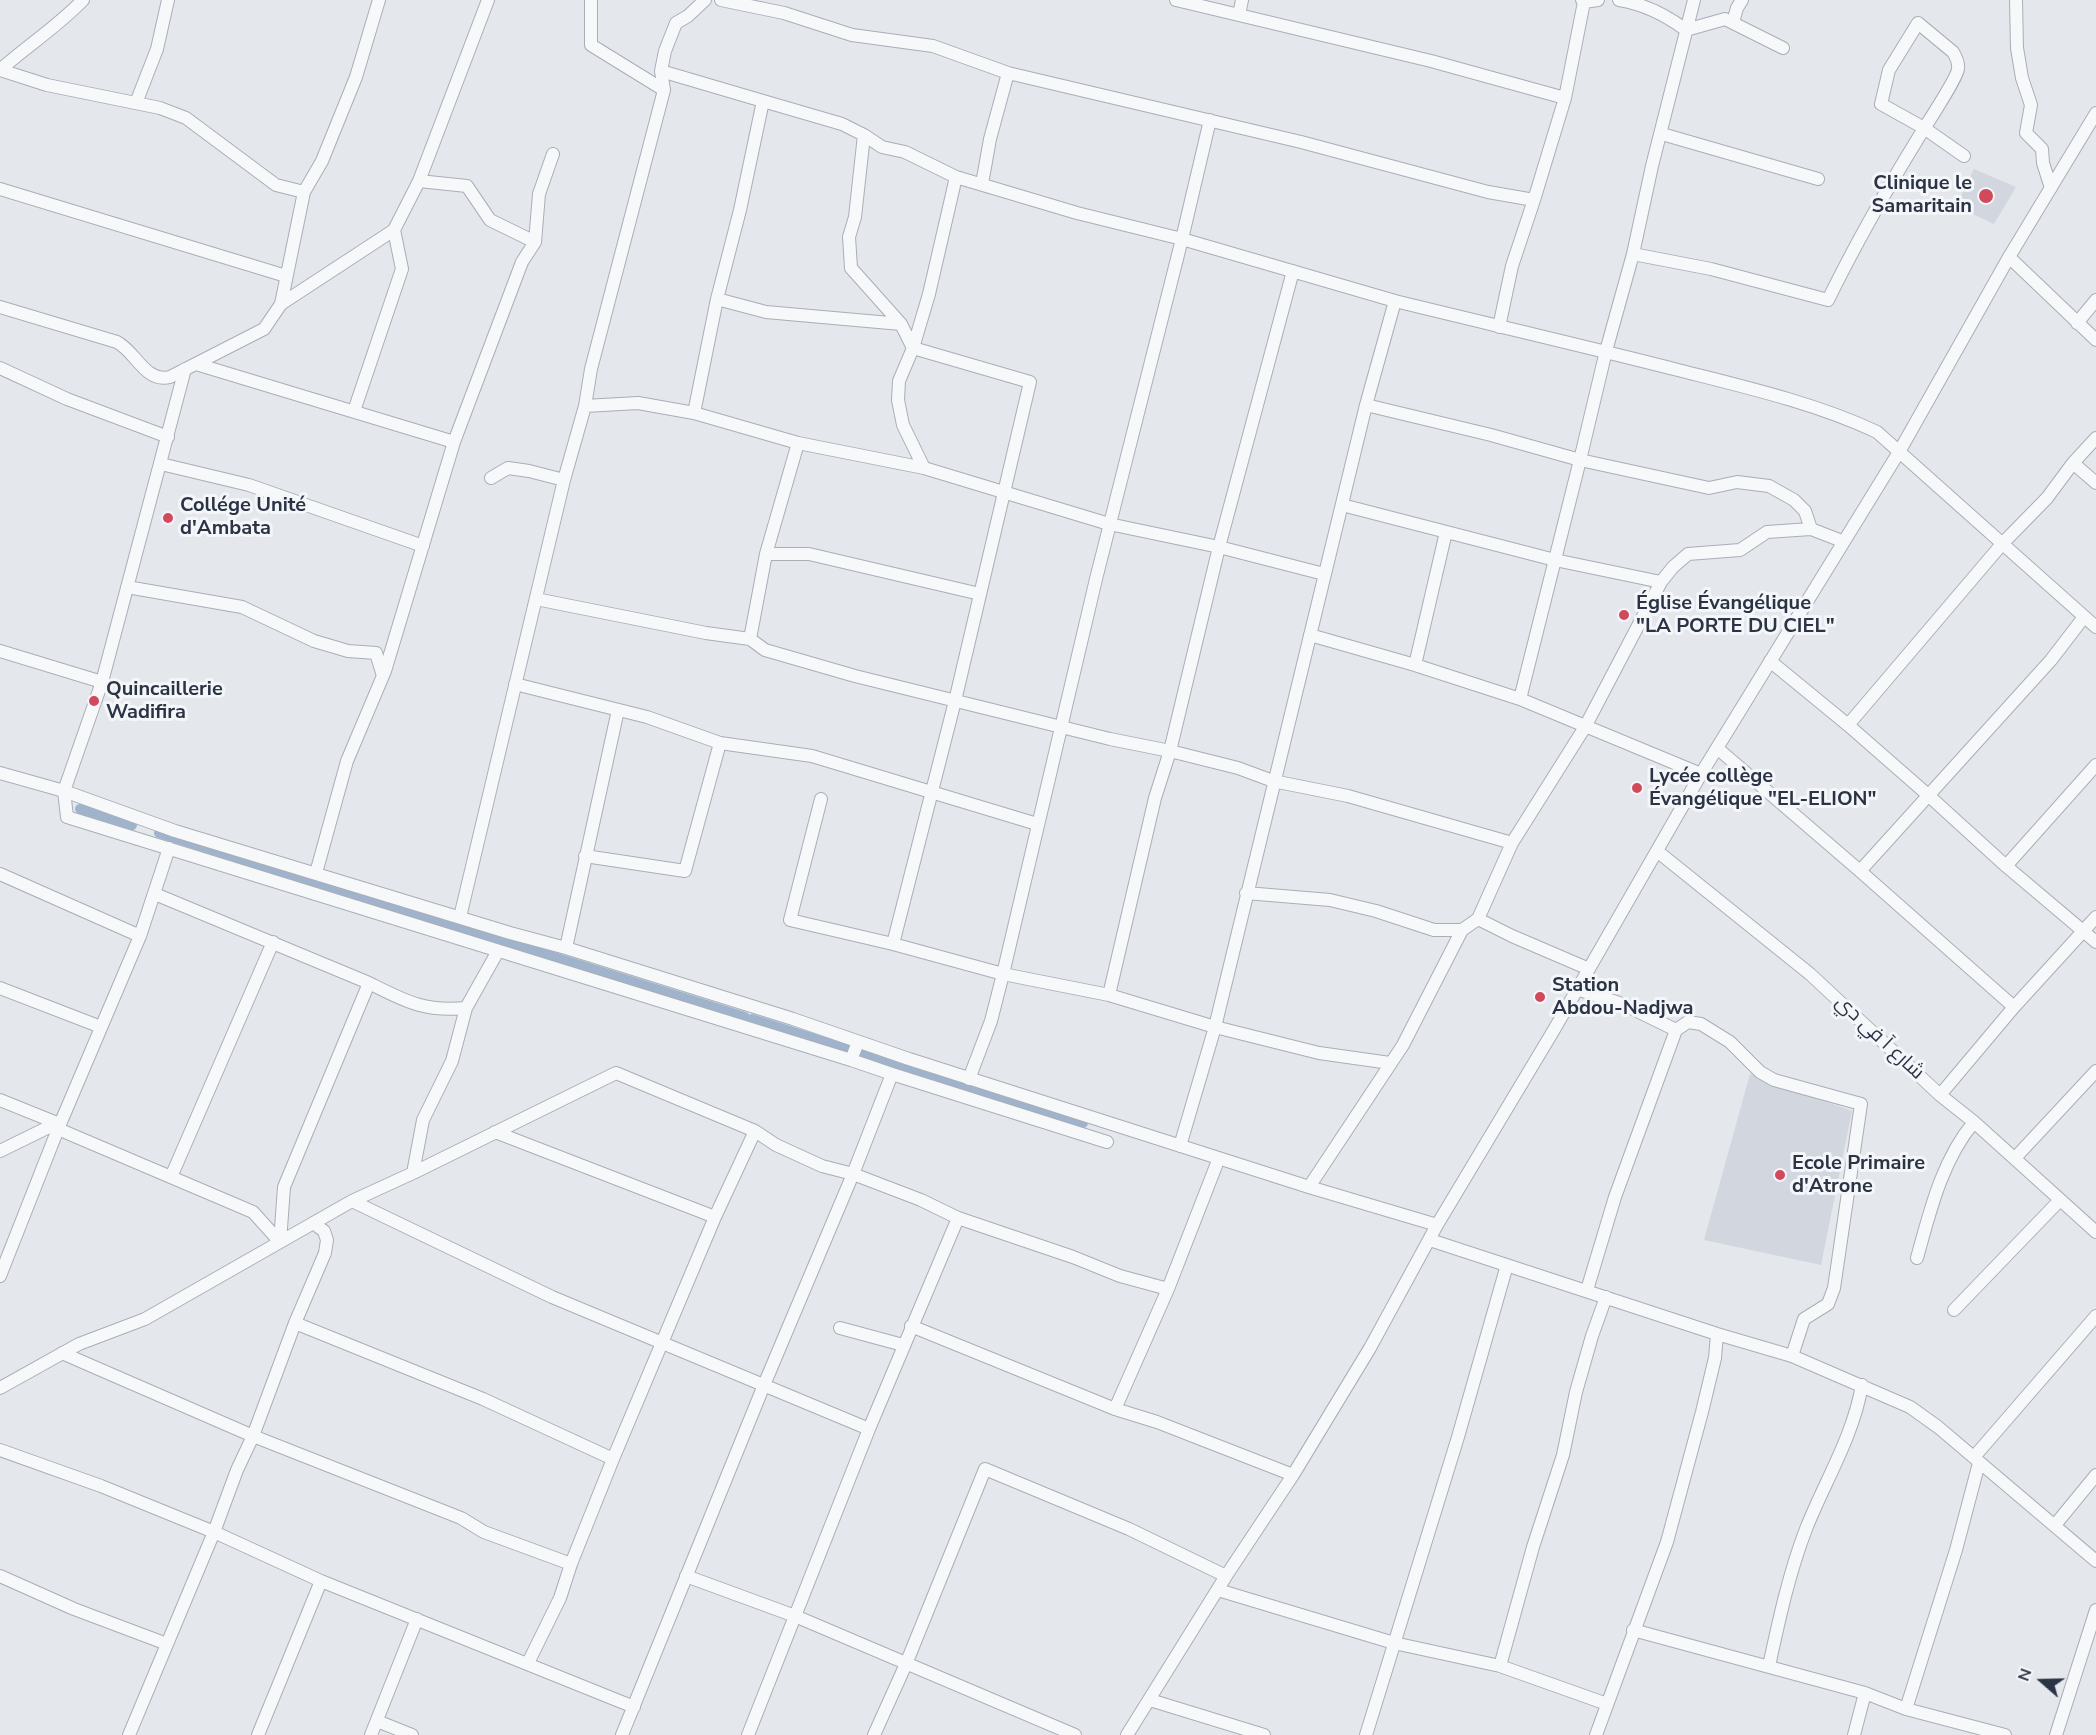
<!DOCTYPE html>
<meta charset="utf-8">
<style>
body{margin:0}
#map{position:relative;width:2096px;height:1735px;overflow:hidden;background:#e4e7ec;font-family:"Nunito Sans",sans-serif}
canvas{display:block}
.north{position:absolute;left:2012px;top:1651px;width:60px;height:60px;-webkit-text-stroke:4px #f4f6f9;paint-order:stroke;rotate:290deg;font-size:16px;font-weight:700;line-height:24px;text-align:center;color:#2b3445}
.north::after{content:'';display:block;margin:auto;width:21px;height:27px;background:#2b3445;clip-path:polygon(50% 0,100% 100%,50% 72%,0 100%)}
</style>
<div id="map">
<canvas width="2096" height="1735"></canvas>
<div class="north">N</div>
</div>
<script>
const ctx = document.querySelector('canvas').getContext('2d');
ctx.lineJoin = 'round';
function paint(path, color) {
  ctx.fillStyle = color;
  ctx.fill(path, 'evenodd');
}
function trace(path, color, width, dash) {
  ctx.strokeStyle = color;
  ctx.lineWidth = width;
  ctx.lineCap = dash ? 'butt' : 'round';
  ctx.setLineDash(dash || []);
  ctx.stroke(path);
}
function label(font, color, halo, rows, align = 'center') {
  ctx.font = font + ' "Nunito Sans",Cairo,sans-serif';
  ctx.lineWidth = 6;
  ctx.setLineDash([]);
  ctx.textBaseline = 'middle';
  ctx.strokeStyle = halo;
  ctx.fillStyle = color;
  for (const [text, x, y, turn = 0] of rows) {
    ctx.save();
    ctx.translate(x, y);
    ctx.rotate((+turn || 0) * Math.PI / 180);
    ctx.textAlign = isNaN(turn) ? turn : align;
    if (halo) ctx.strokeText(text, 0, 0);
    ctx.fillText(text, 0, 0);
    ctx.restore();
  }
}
paint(new Path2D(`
 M 1974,169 L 2016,187 L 1994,224 L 1956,206 Z
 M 1750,1074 L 1852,1111 L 1821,1265 L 1704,1240 Z`), '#d2d6de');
trace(new Path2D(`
 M 80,809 L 132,825
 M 159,833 L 745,1017
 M 752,1019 L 850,1050
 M 862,1054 L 1083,1123`), '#9fb4cc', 10);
const minor = new Path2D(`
 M 83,0 C 58,26 27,46 0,70 L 47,85 L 160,108 L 186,118 L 276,185 L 304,192
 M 591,0 L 591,45 L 664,90
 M 721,0 L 784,13 L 852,35 L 933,46 L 1008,73 L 1301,142 L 1488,192 L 1534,200 L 1565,98 L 1584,2 L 1582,0
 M 1176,0 L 1431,61 L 1565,98
 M 1619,0 C 1644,4 1666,15 1686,30 L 1725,19 L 1783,48
 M 2016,0 L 2017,48 L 2022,78 L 2031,105 L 2026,133 L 2042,149 L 2043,163 L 2051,188
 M 1584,2 L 1598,0
 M 1239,15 L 1242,0
 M 1733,22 L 1737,8 L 1742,0
 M 661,71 L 763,101 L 740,210 L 717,299 L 694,413
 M 763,101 L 842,124 L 864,135 L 855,217 L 849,237 L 851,268 L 901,324 L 913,348 L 1030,382 L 955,701 L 893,944
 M 136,103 L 157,49 L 168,0
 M 1662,134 L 1818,179
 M 864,135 L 882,147 L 905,152 L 956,177 L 1077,213 L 1182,239 L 1395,301
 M 419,181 L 467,186 L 490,220 L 535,242
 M 982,184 L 990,139 L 1008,73
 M 0,189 L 286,276
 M 1633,254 L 1711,269 L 1828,300 C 1855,245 1885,192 1917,140 C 1924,128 1957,79 1958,69 C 1959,63 1956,57 1953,52 L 1918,23 L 1889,70 L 1881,104 L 1924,128 L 1964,156
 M 2009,257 L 2096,340
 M 717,299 L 766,312 L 901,324
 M 281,304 L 394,230 L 419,181 L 488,0
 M 0,307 L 117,342 C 136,352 145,383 170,377 L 264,329 L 281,304 L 304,192 L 322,161 L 356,77 L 379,0
 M 2077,323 L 2096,300
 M 1499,327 L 1512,266 L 1534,200
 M 196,364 L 454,442
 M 0,368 L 67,399 L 168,437
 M 185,369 L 102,682 L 64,791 L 67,817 C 329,897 590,979 851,1060 L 858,1042
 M 1366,405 L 1491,435 L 1580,460 L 1606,351 L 1633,254 L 1652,166 L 1694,0
 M 585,406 L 638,403 L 694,413 L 798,443 L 924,468 L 1109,524 L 1219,547 L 1324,574
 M 354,411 L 402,269 L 394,230
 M 2073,463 L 2096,483
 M 161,464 L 249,485 L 423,546
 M 924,468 L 903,425 L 898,400 L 899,381 L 913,348 L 929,294 L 956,177
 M 491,478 L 508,468 L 529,471 L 564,480
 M 1342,505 L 1555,560 L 1661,582 L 1673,567 L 1688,554 L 1740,550 L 1767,532 L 1811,529
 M 766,554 L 809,554 L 980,594
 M 127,587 L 242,607 L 314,641 L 348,651 L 376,653 L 383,676
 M 536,599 L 706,633 L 750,639 L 765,650 L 855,676 L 1110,739 L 1170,751 L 1238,768 L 1273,781 L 1348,796 L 1512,843
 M 1310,635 L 1415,665 L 1520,699 L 1701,774
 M 750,639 L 766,554 L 798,443
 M 0,651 L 102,682
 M 1770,661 L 1848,725 L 1928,795 L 2006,866 L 2096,942
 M 1415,665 L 1446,532
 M 515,684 L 647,717 L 720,743 L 812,756 L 1037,824
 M 1520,699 L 1580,460 L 1709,488 L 1737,482 L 1769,486 L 1794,500 L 1805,511 L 1811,529 L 1842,541
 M 1848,725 L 2002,544 L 2047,498 L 2073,463 L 2096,438
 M 1717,748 L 1860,871 L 2014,1007
 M 0,773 L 64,791 L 175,831 L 510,933 L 566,948 L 793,1019 L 909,1059 L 1309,1187 L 1437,1225
 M 821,799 L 790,920 L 893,944 L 1003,974 L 1109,995 L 1215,1027 L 1319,1053 L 1390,1063
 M 1657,851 L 1810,974 L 1940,1095 L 1974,1122 L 2096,1232
 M 585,856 L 685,871 L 720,743
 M 2006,866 L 2096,765
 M 1860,871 L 2051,660 L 2084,617
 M 316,873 L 347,761 L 385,671 L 454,442 L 522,262 L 535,242 L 539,194 L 553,154
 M 0,874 L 140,936
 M 1246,893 L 1330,900 L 1376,911 L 1434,930 L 1462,930
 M 155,894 L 369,983 C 405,1001 424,1012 466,1008
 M 460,917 L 564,480 L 585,406 L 591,369 L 664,90 L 661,71 L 665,51 L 676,23 L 688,16 L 705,0
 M 1478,919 L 1512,936 L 1589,969
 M 566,948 L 618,710
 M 0,988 L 101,1027
 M 1577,989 L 1625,1005 L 1676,1030
 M 1109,995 L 1155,798 L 1170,751 L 1219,547 L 1293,271
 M 892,1074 L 1107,1142
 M 969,1079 L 991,1021 L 1003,974 L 1096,579 L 1182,239 L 1210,120
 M 1940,1095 L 2014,1007 L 2096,917
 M 0,1100 L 57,1123 L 58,1129 L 253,1212 L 280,1242
 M 495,1132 L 715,1217
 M 1180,1146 L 1215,1027 L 1366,405 L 1395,301 C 1489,324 1584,346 1678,370 C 1745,387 1815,403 1877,432 L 2096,627
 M 0,1151 L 57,1123
 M 2015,1158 L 2096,1071
 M 413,1173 L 423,1120 L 452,1061 L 466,1008 L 498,951
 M 171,1177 L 273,942
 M 1309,1187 L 1403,1045 L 1462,930 L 1478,919 L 1512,843 L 1585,727 L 1661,582
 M 352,1201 L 552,1297 L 869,1429
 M 1430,1240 L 1717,1334 L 1792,1356 L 1910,1407 L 1938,1427 L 2096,1561
 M 280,1242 L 284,1187 L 369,983
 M 1917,1258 C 1930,1211 1942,1160 1974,1122
 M 0,1276 L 58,1129 L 140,936 L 169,848
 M 1587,1290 L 1615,1197 L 1676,1030 L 1688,1022 L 1701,1024 L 1730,1042 L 1760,1072 L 1774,1080 L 1861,1104 L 1834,1288 L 1828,1304 L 1804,1319 L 1792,1356
 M 1954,1310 L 2060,1200
 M 295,1323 L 483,1399 L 613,1459
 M 911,1326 L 1115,1409 L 1157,1422 L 1293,1475
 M 840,1328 L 903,1345
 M 62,1353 L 253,1436 L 461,1518 L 484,1532 L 571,1564
 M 0,1388 L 79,1344 L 145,1319 L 352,1201 L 413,1173 L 616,1073 L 755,1131 L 776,1145 L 822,1166 L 853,1174 L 921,1200 L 958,1218 L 1073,1257 L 1120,1276 L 1168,1289
 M 1115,1409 L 1168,1289 L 1219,1158
 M 0,1450 L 101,1486 L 214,1532 L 321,1581 L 634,1707
 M 1974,1457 L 2096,1316
 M 2055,1525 L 2096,1475
 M 0,1576 L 74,1609 L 167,1644
 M 686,1576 L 795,1616 L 1075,1735
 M 1218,1590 L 1394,1643 L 1500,1666 L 1607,1704
 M 1633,1630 L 1865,1693 L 1906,1709 L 2005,1735
 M 528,1663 L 560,1598 L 571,1564 L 613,1459 L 715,1217 L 755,1131
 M 1500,1666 L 1533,1547 L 1563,1455 L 1576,1392 L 1592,1336 L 1606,1297
 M 1769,1666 C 1779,1620 1789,1573 1806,1529 C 1825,1481 1853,1437 1862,1385
 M 1150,1700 L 1264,1735
 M 1906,1709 L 1956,1550 L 1979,1463
 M 377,1721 L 412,1735
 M 129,1735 L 214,1532 L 237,1470 L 253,1436 L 295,1323 L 325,1253 L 327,1240 L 324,1231 L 313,1223
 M 258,1735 L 321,1581
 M 371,1735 L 417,1619
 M 622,1735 L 764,1385 L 853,1174 L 892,1074 L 851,1060
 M 748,1735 L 869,1429 L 958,1218
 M 874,1735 L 906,1664 L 985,1469 L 1129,1529 L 1226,1576
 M 1127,1735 L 1226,1576 L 1293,1475 L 1370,1348 L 1437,1225 L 1555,1028 L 1701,774 L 1899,452 L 2009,257 L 2096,113
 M 1366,1735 L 1458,1437 L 1507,1265
 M 1596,1735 L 1667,1542 L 1702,1412 L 1715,1358 L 1717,1334
 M 1854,1735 L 1865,1693
 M 2056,1735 L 2096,1610`);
trace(minor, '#a9aeb7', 14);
trace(minor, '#f7f8fa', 12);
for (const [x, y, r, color] of [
 [1986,196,8,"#d1495b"],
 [168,518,6,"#d1495b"],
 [1624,615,6,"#d1495b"],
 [94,701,6,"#d1495b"],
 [1637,788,6,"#d1495b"],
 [1540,997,6,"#d1495b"],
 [1780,1175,6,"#d1495b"]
]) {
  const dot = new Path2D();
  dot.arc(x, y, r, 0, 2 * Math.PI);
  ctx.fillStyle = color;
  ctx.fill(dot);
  trace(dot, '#f4f6f9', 2);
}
label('bold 20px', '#2b3445', '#f4f6f9', [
 ["Clinique le",1972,184,"right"],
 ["Samaritain",1972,207,"right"],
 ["Collége Unité",180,506],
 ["d'Ambata",180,529],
 ["Église Évangélique",1636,604],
 ["\"LA PORTE DU CIEL\"",1636,627],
 ["Quincaillerie",106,690],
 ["Wadifira",106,713],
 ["Lycée collège",1649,777],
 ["Évangélique \"EL-ELION\"",1649,800],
 ["Station",1552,986],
 ["Abdou-Nadjwa",1552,1009],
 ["Ecole Primaire",1792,1164],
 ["d'Atrone",1792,1187]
], 'left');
label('20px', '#2b3445', '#f4f6f9', [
 ["شارع آ في دي",1879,1038,43]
]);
</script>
